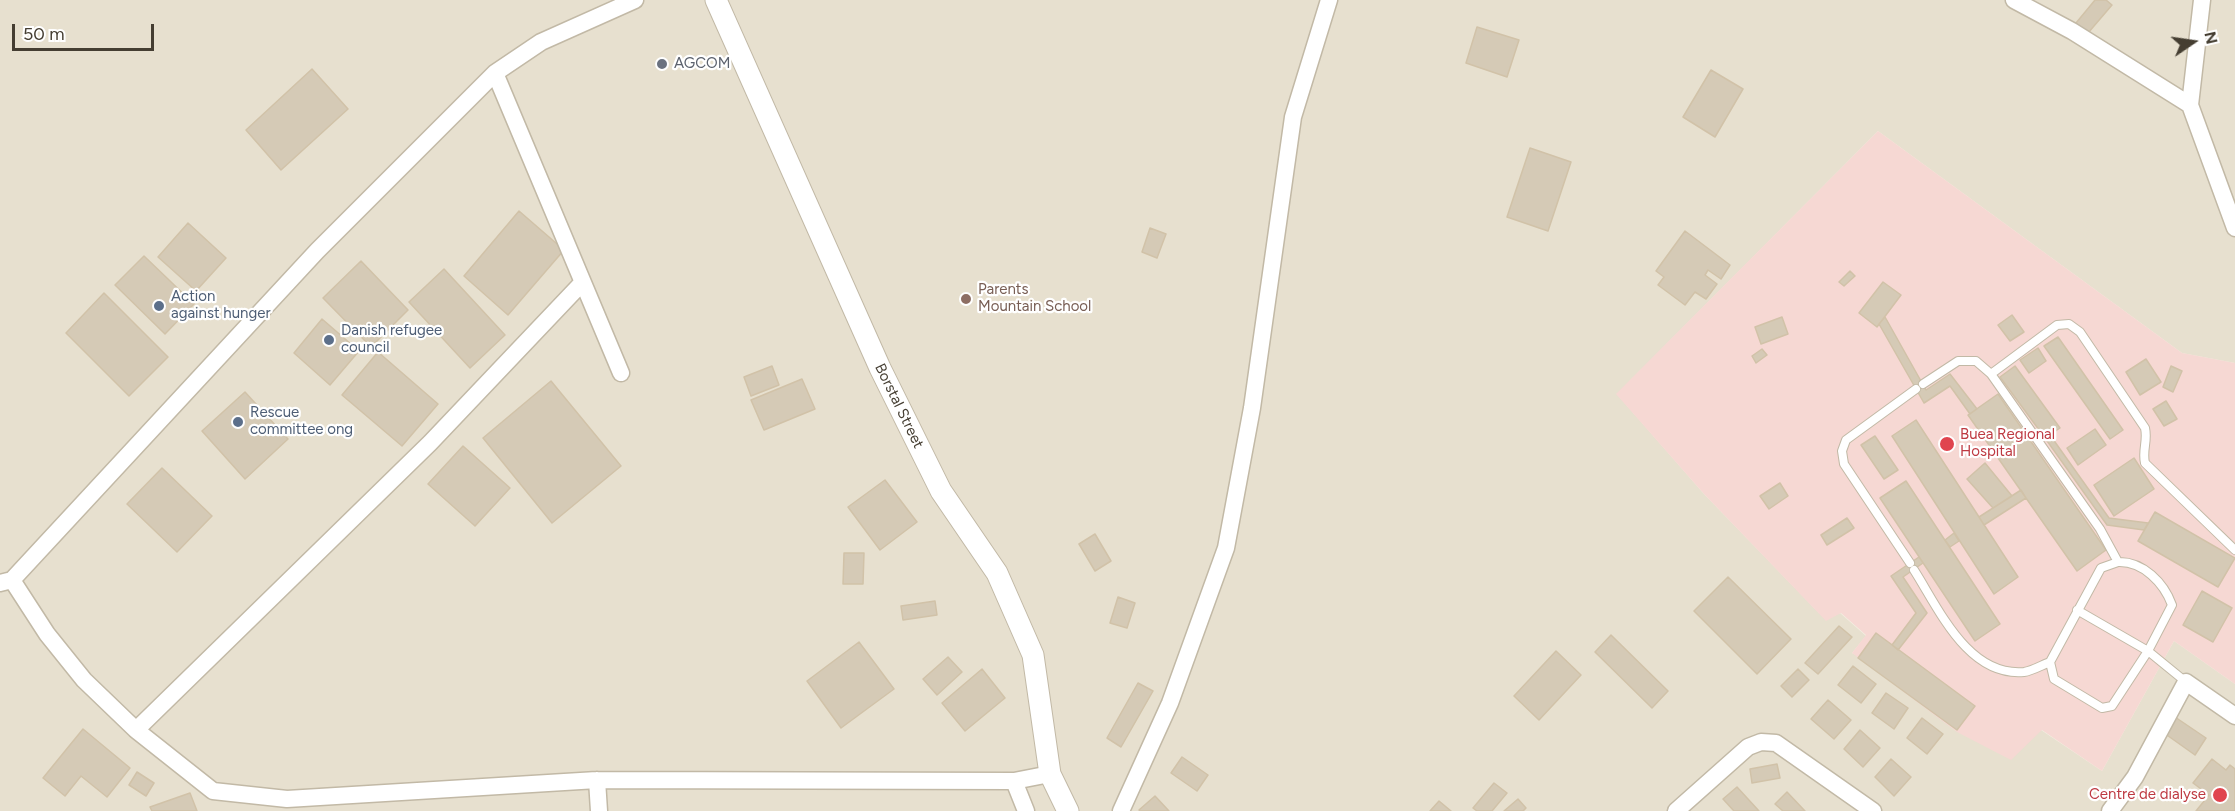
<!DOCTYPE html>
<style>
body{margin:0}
#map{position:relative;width:2235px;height:811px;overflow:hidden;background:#f3eee1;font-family:Figtree,sans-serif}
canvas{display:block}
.north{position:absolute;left:2163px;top:12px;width:60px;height:60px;-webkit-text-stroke:4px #fff;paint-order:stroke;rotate:77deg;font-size:16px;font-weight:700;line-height:24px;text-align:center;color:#453e32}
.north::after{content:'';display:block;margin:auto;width:21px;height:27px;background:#453e32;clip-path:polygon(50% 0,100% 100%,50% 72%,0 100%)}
.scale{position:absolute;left:12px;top:24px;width:142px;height:27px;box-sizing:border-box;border:3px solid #453e32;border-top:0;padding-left:8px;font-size:18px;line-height:21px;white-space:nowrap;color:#453e32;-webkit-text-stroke:4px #fff;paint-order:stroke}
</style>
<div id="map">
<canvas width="2235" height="811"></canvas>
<div class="north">N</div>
<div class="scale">50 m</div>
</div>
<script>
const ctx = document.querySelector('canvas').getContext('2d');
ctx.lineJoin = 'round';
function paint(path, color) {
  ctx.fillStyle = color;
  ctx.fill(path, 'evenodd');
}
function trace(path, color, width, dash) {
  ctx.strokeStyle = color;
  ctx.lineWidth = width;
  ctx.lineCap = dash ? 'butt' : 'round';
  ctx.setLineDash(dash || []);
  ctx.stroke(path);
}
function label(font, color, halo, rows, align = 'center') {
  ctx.font = font + ' Figtree,sans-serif';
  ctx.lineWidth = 4.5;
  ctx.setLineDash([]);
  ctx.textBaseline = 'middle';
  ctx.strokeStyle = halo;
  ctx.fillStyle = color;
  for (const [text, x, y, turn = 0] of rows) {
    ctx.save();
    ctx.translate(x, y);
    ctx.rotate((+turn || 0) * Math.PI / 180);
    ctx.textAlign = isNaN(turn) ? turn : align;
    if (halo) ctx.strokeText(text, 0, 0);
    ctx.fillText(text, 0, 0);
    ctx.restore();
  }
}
paint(new Path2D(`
 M 0,0 L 2235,0 L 2235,363 L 2182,353 L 1878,131 L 1617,394 L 1704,494 L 1826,620 L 1840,613 L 1866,636 L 1852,653 L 2041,730 L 2102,771 L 2174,641 L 2235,684 L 2235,811 L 0,811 Z`), '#e7e0cf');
paint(new Path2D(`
 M 1878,131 L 2182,353 L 2235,363 L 2235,684 L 2174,641 L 2102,771 L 2042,730 L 2011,760 L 1957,732 L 1852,653 L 1866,635 L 1841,613 L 1826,621 L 1704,494 L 1616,394 Z`), '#f6d8d3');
const building = new Path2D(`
 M 2095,0 L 2106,0 L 2112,5 L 2088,33 L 2076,23 Z
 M 1477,27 L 1519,40 L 1507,77 L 1466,63 Z
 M 312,69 L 348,109 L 281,170 L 246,130 Z
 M 1711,70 L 1743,89 L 1715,137 L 1683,117 Z
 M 1530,148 L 1571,162 L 1548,231 L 1507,217 Z
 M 519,211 L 564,250 L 508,315 L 464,276 Z
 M 188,223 L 226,258 L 196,291 L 158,257 Z
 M 1150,228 L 1166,234 L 1157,258 L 1142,252 Z
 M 1685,231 L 1730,265 L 1721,279 L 1708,270 L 1705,275 L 1717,284 L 1706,299 L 1695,292 L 1685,305 L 1658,285 L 1664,277 L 1656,271 Z
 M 144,256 L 194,304 L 165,334 L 115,285 Z
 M 361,261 L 408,310 L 371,347 L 323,298 Z
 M 444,269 L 505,335 L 470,368 L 409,302 Z
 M 1850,271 L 1855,276 L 1844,286 L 1839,282 Z
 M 1883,282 L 1901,295 L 1877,327 L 1859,313 Z
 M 104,293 L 168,357 L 129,396 L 66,333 Z
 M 2012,315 L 2024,332 L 2010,341 L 1998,325 Z
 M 1782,317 L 1788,334 L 1761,344 L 1755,327 Z
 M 1885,317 L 1926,390 L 1950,374 L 1977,409 L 1970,414 L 1950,386 L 1924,403 L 1879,324 Z
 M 322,319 L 359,351 L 330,385 L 294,353 Z
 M 2058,337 L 2123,430 L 2110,439 L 2044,346 Z
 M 2038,348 L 2046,361 L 2029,373 L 2020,360 Z
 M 1762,349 L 1767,355 L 1756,363 L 1752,356 Z
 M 378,352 L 438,404 L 402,446 L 342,395 Z
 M 2146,359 L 2161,382 L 2140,395 L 2126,372 Z
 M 772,366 L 779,385 L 751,396 L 744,377 Z
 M 2015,366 L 2060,428 L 2045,438 L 2000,377 Z
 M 2171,366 L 2182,371 L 2173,392 L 2163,387 Z
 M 802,379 L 815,409 L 764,430 L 751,400 Z
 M 551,381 L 621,466 L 552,523 L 483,438 Z
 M 245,392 L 288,439 L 245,479 L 202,431 Z
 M 1998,394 L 2106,550 L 2077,571 L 1968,415 Z
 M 2166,401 L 2177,419 L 2164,426 L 2153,409 Z
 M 1916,420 L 2018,577 L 1994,594 L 1892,436 Z
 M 2095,429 L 2106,445 L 2078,465 L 2067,448 Z
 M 2050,435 L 2109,518 L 2148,523 L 2144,530 L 2107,525 L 2045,438 Z
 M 1875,436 L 1898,470 L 1884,479 L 1861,445 Z
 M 463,446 L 510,488 L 475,526 L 428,484 Z
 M 2134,458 L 2154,489 L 2114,516 L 2094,485 Z
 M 1985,463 L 2012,496 L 1993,508 L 1967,479 Z
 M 162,468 L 212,516 L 177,552 L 127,504 Z
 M 885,480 L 917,522 L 880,550 L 848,507 Z
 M 1906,481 L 2000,624 L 1975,641 L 1880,498 Z
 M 1780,483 L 1788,496 L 1769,509 L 1760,496 Z
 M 2021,490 L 2026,498 L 1984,525 L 1979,517 Z
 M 2155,512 L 2235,558 L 2218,587 L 2138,541 Z
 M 1847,518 L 1854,528 L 1827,545 L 1821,535 Z
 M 1954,533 L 1959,541 L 1950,547 L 1945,540 Z
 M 1095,534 L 1111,561 L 1095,571 L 1079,544 Z
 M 844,553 L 864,553 L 863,584 L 843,584 Z
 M 1919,557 L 1923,563 L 1903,577 L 1927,613 L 1898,650 L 1892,645 L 1916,613 L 1891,576 Z
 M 1728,577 L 1791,639 L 1757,674 L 1694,611 Z
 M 2202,591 L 2232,608 L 2213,642 L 2183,625 Z
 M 1118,597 L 1135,603 L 1127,628 L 1110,623 Z
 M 935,601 L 937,615 L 903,620 L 901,606 Z
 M 1839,626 L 1852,637 L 1818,674 L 1805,663 Z
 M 1876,633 L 1975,706 L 1957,730 L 1858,658 Z
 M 1611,635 L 1668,691 L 1652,708 L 1595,652 Z
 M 859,642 L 894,689 L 841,728 L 807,681 Z
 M 1556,651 L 1581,675 L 1539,720 L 1514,696 Z
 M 948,657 L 962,672 L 937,695 L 923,679 Z
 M 1853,666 L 1876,684 L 1861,703 L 1838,685 Z
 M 982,669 L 1005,698 L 965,731 L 942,703 Z
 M 1798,669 L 1809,680 L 1792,697 L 1781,686 Z
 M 1138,683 L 1153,691 L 1121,747 L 1107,738 Z
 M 1886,693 L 1908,708 L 1894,729 L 1872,713 Z
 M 1828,700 L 1851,720 L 1834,739 L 1811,719 Z
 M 2175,717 L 2206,738 L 2195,755 L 2164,733 Z
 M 1922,718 L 1943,734 L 1927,754 L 1907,738 Z
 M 83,729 L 130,768 L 107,797 L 81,776 L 65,796 L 43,778 Z
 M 1860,730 L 1880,748 L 1863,767 L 1844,749 Z
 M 1182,757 L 1208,775 L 1197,791 L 1171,773 Z
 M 1891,759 L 1911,777 L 1894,796 L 1875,777 Z
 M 2212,759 L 2226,770 L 2230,765 L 2235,769 L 2235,811 L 2196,811 L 2209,795 L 2193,783 Z
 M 1777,764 L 1780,778 L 1752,783 L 1750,769 Z
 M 137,772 L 154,783 L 146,796 L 129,785 Z
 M 1494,783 L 1507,793 L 1492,811 L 1477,811 L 1473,808 Z
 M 1737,787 L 1759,811 L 1734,811 L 1723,799 Z
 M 1787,792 L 1805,811 L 1783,811 L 1775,804 Z
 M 190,793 L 197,811 L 152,811 L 150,807 Z
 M 1155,796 L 1169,811 L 1140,811 L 1139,810 Z
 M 1518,799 L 1526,808 L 1523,811 L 1504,811 Z
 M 1439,801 L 1451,811 L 1430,811 Z`);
paint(building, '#d5cab6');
trace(building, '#d1c2a8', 1.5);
const service = new Path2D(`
 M 1991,374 L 2057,325 L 2069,324 L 2080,332 L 2145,428 C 2148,441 2142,450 2145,463 L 2235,550
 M 1923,384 L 1958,361 L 1976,361 L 1991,374 L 2100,529 L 2118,562
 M 2118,562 C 2143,561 2164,583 2172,605 L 2148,651 L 2112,706 L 2102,708 L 2054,679 L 2050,662 L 2101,568 Z
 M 1910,563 L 1844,464 L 1842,451 L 1846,440 L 1916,389
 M 1914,570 C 1939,609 1968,677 2024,672 C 2032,671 2042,665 2050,662
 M 2077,610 L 2148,651 L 2186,682`);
const minor = new Path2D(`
 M 2014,0 L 2072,31 L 2190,105
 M 2202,0 L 2190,105 L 2235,228
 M 495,73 L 621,373
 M 12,580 L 47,634 L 84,680 L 136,730 L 213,791 L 287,799 L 597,780 L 1014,781 L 1050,774
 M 0,583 L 12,580 L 317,251 L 495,73 L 541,42 L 635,0
 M 136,730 L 430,443 L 582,283
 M 597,780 L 599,811
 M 1014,781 L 1026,811
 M 1121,811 L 1170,703 L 1226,548 L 1252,408 L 1293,117 L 1329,0
 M 1676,811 L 1748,747 L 1761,742 L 1776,743 L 1873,811
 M 2110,811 L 2135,777 L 2186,682 L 2235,716`);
const tertiary = new Path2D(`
 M 716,0 L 880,368 L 941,491 L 997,573 L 1033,655 L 1050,774 L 1068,811`);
trace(service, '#c2b9a6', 10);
trace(minor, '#c2b9a6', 19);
trace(tertiary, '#c2b9a6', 23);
trace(service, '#fff', 8);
trace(minor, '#fff', 16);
trace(tertiary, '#fff', 21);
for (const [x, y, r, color] of [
 [662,64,6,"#6b7280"],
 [966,299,6,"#8d6e63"],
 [159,306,6,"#5c6f8a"],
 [329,340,6,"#5c6f8a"],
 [238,422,6,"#5c6f8a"],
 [1947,444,8,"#e0444e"],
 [2220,795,8,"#e0444e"]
]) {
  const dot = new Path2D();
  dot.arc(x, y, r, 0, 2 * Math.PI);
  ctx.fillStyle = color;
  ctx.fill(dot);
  trace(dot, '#fff', 2);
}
label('15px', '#5b616d', '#fff', [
 ["AGCOM",674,64]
], 'left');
label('15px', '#785e54', '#fff', [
 ["Parents",978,290],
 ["Mountain School",978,307]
], 'left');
label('15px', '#4e5e75', '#fff', [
 ["Action",171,297],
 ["against hunger",171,314],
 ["Danish refugee",341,331],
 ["council",341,348],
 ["Rescue",250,413],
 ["committee ong",250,430]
], 'left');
label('15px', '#453e32', '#fff', [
 ["Borstal Street",899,406,64]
]);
label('15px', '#be3a42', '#fff', [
 ["Buea Regional",1960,435],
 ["Hospital",1960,452],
 ["Centre de dialyse",2206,795,"right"]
], 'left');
</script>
